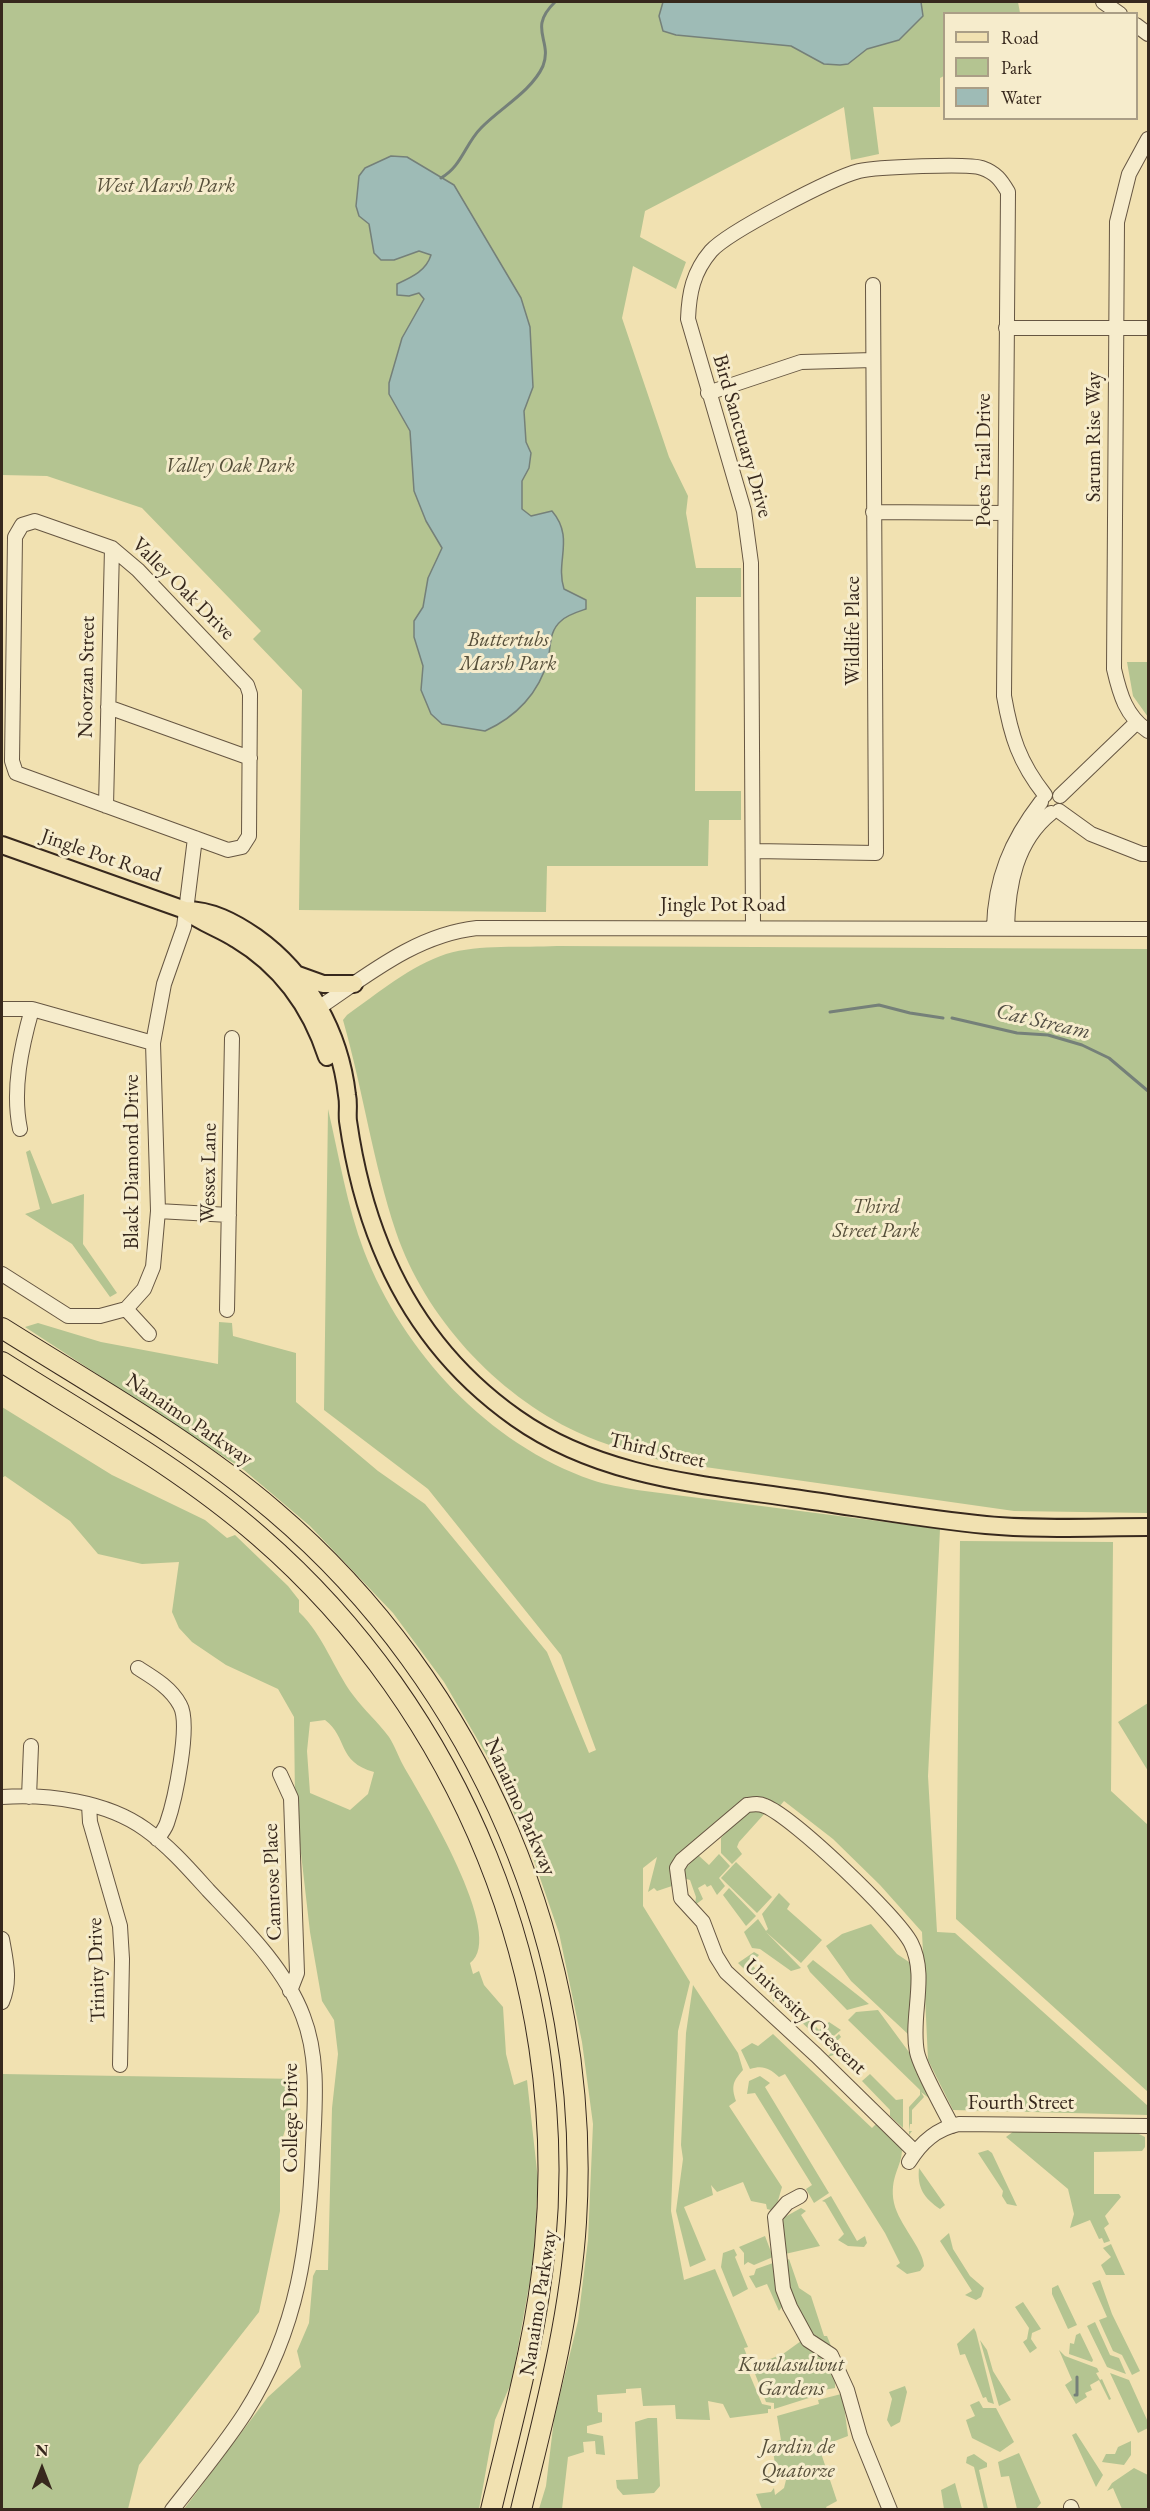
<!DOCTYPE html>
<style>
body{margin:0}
#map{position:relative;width:1150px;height:2511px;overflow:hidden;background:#f1e1b1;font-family:"EB Garamond",serif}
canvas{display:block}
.frame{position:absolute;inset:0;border:3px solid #37281d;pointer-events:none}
.legend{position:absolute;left:943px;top:12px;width:195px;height:108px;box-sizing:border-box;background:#f6eccc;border:2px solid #aa9e86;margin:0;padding:8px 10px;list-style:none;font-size:18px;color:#37281d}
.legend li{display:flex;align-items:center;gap:12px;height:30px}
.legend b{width:30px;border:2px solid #aa9e86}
.north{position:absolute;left:12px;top:2439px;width:60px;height:60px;-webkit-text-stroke:4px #f6eccc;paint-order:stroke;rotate:0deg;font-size:16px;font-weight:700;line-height:24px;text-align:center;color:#37281d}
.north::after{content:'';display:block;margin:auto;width:21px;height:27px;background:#37281d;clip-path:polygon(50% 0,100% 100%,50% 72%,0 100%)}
</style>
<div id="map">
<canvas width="1150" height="2511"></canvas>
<div class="frame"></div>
<ul class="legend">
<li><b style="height:8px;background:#f1e1b1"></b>Road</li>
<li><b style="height:16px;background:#b4c491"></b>Park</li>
<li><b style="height:16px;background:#9ebbb6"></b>Water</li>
</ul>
<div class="north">N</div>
</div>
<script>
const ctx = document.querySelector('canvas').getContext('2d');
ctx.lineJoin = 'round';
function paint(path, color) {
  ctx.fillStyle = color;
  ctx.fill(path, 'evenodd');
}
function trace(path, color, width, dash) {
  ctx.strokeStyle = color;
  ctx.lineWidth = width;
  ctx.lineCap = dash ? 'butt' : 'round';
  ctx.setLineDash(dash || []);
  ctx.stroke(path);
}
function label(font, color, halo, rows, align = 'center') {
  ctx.font = font + ' "EB Garamond",serif';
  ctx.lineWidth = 6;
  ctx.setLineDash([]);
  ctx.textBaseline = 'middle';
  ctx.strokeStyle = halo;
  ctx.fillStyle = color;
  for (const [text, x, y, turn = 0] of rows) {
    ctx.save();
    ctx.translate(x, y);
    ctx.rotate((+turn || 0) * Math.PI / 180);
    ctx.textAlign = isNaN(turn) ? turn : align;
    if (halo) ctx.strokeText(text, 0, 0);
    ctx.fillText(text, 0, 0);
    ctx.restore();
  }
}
paint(new Path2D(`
 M 2,2 L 1018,2 L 1020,13 L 944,14 L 944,76 L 940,78 L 940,107 L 873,107 L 879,154 L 851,160 L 844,107 L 645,211 L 640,237 L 686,262 L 676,289 L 633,266 L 622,318 L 669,457 L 688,496 L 686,513 L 696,568 L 741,568 L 741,597 L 696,597 L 695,791 L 741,791 L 741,820 L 709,820 L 708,866 L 547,866 L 546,912 L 299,910 L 302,690 L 253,639 L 261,631 L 142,508 L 47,476 L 2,475 Z
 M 1127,662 L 1148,662 L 1148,717 L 1133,696 Z
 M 557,946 L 1148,949 L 1148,1513 L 1014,1511 L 663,1461 C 634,1453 605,1445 577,1432 C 496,1394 425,1317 396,1232 C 373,1163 363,1090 343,1020 L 347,1015 C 378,993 410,966 446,954 C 480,944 522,948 557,946 Z
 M 328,1109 C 339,1156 347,1206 364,1251 C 403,1352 488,1444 592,1480 C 606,1485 622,1487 637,1490 L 940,1529 L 928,1776 L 937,1932 L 955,1933 L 1148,2106 L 1148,2115 L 953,2110 L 928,2060 L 922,1932 L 880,1885 L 833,1839 L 784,1801 L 779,1807 L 755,1797 L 737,1804 L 672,1870 L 672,1886 L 657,1891 L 654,1888 L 648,1892 L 657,1857 L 643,1868 L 643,1906 L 690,1982 L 678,2031 L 671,2211 L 684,2280 L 715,2269 L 748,2347 L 744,2348 L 750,2364 L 746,2366 L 762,2404 L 771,2406 L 771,2409 L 768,2409 L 768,2413 L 730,2418 L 723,2404 L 708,2401 L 710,2420 L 676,2419 L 675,2405 L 643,2406 L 641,2388 L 626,2389 L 626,2393 L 597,2395 L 598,2412 L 602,2413 L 602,2422 L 587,2426 L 587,2433 L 603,2436 L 605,2455 L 596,2454 L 595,2441 L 583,2442 L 584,2452 L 568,2457 L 562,2509 L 539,2509 L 546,2486 L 554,2419 L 578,2321 L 588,2240 L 593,2124 L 582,2042 L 559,1933 L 529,1846 L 490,1761 L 444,1682 L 393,1613 L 310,1526 L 244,1470 L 25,1327 L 38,1323 L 101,1342 L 218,1364 L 219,1322 L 232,1323 L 233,1336 L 296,1353 L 296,1402 L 378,1471 L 425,1504 L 547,1652 L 589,1753 L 596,1750 L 561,1655 L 428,1489 L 324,1410 Z
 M 30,1150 L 52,1204 L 84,1194 L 83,1244 L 117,1293 L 110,1297 L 72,1244 L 25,1214 L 40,1209 L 26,1152 Z
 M 2,1407 L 112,1475 L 205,1520 L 227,1538 L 235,1535 L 288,1586 L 299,1600 L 299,1612 C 324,1636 333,1668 353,1695 C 364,1710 378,1722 389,1737 C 395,1746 398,1756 403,1765 C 420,1795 508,1937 470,1963 L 473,1974 L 479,1971 L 484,1985 L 503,2007 L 506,2054 L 514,2085 L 527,2080 L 538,2180 L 533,2263 L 512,2381 L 495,2420 L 479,2509 L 184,2509 L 268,2397 L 301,2367 L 297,2351 L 309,2323 L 313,2276 L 316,2270 L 328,2270 L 332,2108 L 338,2054 L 334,2020 L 322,2001 L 310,1932 L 295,1801 L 294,1717 L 278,1689 L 226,1665 L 192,1642 L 179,1628 L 172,1612 L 179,1562 L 142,1564 L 98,1554 L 70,1521 L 5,1476 L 2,1478 ZM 325,1720 C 348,1737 337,1762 374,1772 L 368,1794 L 350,1810 L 310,1793 L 307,1751 L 310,1722 Z
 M 960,1541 L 1113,1542 L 1111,1791 L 1148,1825 L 1148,2092 L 956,1919 Z
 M 1148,1703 L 1148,1771 L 1118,1722 Z
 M 755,1808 L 766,1812 L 739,1842 L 737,1847 L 742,1854 L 732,1864 L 721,1853 L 721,1838 L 742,1814 Z
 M 719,1854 L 730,1866 L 719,1878 L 725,1886 L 717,1895 L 711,1885 L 707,1887 L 705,1884 L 698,1888 L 703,1899 L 695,1905 L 696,1897 L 690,1880 L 683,1878 L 683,1871 L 698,1855 L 709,1865 Z
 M 736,1862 L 772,1897 L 757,1913 L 721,1878 Z
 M 729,1888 L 756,1916 L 746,1926 L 723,1895 Z
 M 779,1893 L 790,1904 L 787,1909 L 822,1940 L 801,1963 L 766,1932 L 801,1968 L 791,1971 L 760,1949 L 752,1948 L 744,1932 L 758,1919 L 766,1931 L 768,1929 L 762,1914 Z
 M 871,1924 L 897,1954 L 912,1964 L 913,2031 L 909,2035 L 851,1981 L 826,1946 L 842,1934 Z
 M 754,1952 L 759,1955 L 751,1964 L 781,1995 L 773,2002 L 772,1996 L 738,1963 Z
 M 813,1960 L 869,2004 L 847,2010 L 810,1972 L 807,1966 Z
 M 693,1985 L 738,2053 L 743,2070 C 733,2081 731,2086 736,2101 L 729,2106 L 782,2187 L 775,2211 L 767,2209 L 766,2204 L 751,2201 L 743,2182 L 717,2192 L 711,2185 L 713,2195 L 684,2207 L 706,2260 L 690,2267 L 676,2211 L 683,2159 L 681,2145 L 686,2033 Z
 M 787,2001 L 791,2006 L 794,2004 L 819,2030 L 829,2022 L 841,2030 L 824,2044 L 783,2004 Z
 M 878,2010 L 917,2063 L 932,2093 L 930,2099 L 921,2092 L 924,2097 L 912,2110 L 912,2124 L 910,2124 L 909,2131 L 912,2131 L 909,2135 L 909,2107 L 920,2095 L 920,2090 L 848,2020 L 856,2012 Z
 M 773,2034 L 872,2128 L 876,2124 L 902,2149 C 902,2167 889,2177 894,2203 C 899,2225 923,2248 924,2266 L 920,2271 L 907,2274 L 896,2266 L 900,2263 L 885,2233 L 785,2074 L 779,2077 C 769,2068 763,2065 750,2069 L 741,2050 L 752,2043 L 758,2046 Z
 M 839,2034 L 841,2037 L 837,2041 L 864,2069 L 858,2076 L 837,2054 L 827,2057 L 832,2052 L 826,2046 Z
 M 2,2074 L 300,2079 L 280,2147 L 280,2211 L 259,2312 L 139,2465 L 128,2509 L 2,2509 Z
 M 870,2074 L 896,2100 L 903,2099 L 903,2128 L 890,2116 L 890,2110 L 862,2081 Z
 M 760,2076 L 770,2083 L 765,2087 L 829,2193 L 814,2203 L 806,2189 L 812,2185 L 755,2093 L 747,2094 L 749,2081 Z
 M 1014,2131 L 1137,2133 L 1145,2137 L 1145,2147 L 1142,2151 L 1094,2152 L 1094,2194 L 1119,2194 L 1121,2197 L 1105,2216 L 1109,2224 L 1104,2228 L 1110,2241 L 1104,2243 L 1102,2238 L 1099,2239 L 1090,2220 L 1070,2228 L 1074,2214 L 1068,2189 L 1006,2137 Z
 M 988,2150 L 992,2153 L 1017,2206 L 1007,2204 L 1002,2196 L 1003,2191 L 978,2153 Z
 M 919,2168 L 945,2205 L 940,2209 C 924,2198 917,2188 919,2168 Z
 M 831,2196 L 857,2241 L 865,2236 L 867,2243 L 864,2247 L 848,2246 L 838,2240 L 844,2234 L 825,2202 L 822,2201 Z
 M 801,2208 L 806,2211 L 801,2215 L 820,2246 L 785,2254 L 783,2218 Z
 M 949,2233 L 953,2249 L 970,2276 L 984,2288 L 981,2297 L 976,2300 L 965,2295 L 972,2291 L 940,2241 Z
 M 765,2236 L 773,2257 L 754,2265 L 748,2262 L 744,2265 L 744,2253 L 739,2247 Z
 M 1111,2244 L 1125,2275 L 1106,2275 L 1101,2265 L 1111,2257 L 1103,2248 Z
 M 734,2249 L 737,2255 L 735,2257 L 748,2289 L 733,2297 L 721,2267 L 723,2253 Z
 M 789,2259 L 799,2288 L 811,2296 L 824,2336 L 827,2336 L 842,2373 L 817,2342 L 791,2301 L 784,2262 Z
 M 773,2263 L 784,2304 L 779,2311 L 767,2284 L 756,2288 L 749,2276 L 754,2275 L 756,2269 Z
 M 1100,2280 L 1112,2314 L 1140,2371 L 1132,2375 L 1122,2355 L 1113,2351 L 1099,2320 L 1107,2317 L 1092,2283 Z
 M 1058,2285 L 1077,2325 L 1068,2329 L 1052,2294 L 1052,2288 Z
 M 1023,2302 L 1041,2329 L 1032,2333 L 1031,2339 L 1037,2348 L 1030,2353 L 1023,2342 L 1027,2339 L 1029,2328 L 1015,2307 Z
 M 1095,2322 L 1110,2355 L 1119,2358 L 1126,2374 L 1107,2367 L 1087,2326 Z
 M 974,2328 L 976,2332 L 994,2404 L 988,2402 L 986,2397 L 983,2398 L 965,2354 L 960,2355 L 957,2344 Z
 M 1080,2333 L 1093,2360 L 1092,2362 L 1069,2354 L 1070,2343 L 1074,2344 L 1076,2335 Z
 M 980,2340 L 987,2350 L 993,2371 L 1011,2400 L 999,2406 Z
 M 801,2341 C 814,2351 838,2369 835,2388 L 812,2392 L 812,2397 L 774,2409 L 774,2403 L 766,2402 L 752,2366 L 783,2354 Z
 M 1059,2350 L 1065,2356 L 1097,2368 L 1099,2372 L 1096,2373 L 1100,2380 L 1102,2379 L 1111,2399 L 1109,2400 L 1099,2380 L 1090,2385 L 1092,2390 L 1085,2393 L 1087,2397 L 1076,2404 L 1065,2385 L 1072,2380 Z
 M 1110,2373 L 1129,2380 L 1148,2422 L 1148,2428 L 1138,2433 Z
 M 905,2386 L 907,2392 L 900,2422 L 891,2427 L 887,2420 L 892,2399 L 889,2392 Z
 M 845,2393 L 843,2398 L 848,2436 L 819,2447 L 837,2501 L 826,2507 L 827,2509 L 762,2509 L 756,2494 L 771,2492 L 774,2488 L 775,2495 L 784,2488 L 786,2480 L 776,2472 L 772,2442 L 781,2440 L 777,2416 L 819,2404 L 818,2400 Z
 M 979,2401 L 983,2408 L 996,2408 L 1014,2442 L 1000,2452 L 972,2438 L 966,2420 L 975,2416 L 970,2405 Z
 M 648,2418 L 657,2418 L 660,2486 L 654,2493 L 623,2495 L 617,2488 L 616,2480 L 638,2479 L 635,2422 Z
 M 1076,2433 L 1103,2475 L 1096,2487 L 1072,2435 Z
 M 1131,2441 L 1131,2455 L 1124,2465 L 1102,2462 L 1106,2454 L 1115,2454 L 1118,2447 Z
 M 1019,2453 L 1041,2503 L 1036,2509 L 1017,2509 L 1009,2476 L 1001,2477 L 998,2462 Z
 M 974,2454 L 987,2463 L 987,2467 L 979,2470 L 988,2509 L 984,2509 L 974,2467 L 966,2463 L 967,2457 Z
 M 1134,2468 L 1148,2475 L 1147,2509 L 1122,2509 L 1113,2488 L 1107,2491 L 1112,2483 Z
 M 955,2483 L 962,2509 L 944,2509 L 941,2490 Z`), '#b4c491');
const water = new Path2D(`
 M 663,2 L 921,2 L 923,16 L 899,40 L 867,49 L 848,64 L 840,65 L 824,64 L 791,46 L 676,35 L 663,31 L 659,16 Z
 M 391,156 L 407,157 L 454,185 L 521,298 L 530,327 L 533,387 L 524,411 L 526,442 L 531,453 L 529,468 L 522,481 L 522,509 L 531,516 L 552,511 C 575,538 555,561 564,589 L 586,600 L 586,609 C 577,612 567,615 561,621 C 549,631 551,646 548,660 C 539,693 516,717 485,731 L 442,724 L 431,714 L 421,690 L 423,666 L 414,637 L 414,621 L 423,607 L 428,578 L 442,548 L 426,521 L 414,491 L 410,431 L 389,394 L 389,383 L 402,338 L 424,299 L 419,293 L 409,296 L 397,295 L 397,284 C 412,277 426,271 431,255 L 419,251 L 394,260 L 381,260 L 374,253 L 369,224 L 359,216 L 356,206 L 359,176 L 365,168 Z`);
paint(water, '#9ebbb6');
trace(water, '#758079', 1.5);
trace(new Path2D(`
 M 441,178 C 462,166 465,144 481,128 C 500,108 531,92 543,66 C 553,40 527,29 555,2
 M 830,1012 L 879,1005 L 910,1013 L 943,1018
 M 952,1018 L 1017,1033 L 1048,1035 L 1082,1045 L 1109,1058 L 1148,1091
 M 1075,2395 L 1077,2395 L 1077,2377`), '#758079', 3);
const minor = new Path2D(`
 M 1103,2 L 1120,14
 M 1136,25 L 1148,34
 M 1148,139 L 1129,174 L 1117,222 L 1114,669 C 1120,695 1126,716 1148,731
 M 1006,328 L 1148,328
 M 708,393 L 801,362 L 873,360
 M 873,512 L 1005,513
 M 35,521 L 112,548 L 138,570 L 247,685 L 250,694 L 249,836 L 242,847 L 228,850 L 16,773 L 12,761 L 15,537 L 22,525 Z
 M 108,707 L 250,758
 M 1060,796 L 1136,723
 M 106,806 L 112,548
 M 1059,811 L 1091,834 L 1142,854 L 1148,854
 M 754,851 L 876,853 L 873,285
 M 753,927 L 751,563 L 744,511 L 688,319 C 689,293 693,272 711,251 C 728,232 832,178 859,171 C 876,167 969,163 982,168 C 996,173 1001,180 1008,192 L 1004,696 C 1011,736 1019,762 1045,795
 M 994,928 C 995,879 1011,841 1041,802
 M 1007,928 C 1008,885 1016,841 1051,813
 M 2,1009 L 32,1009 L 153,1043
 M 311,1013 C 363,979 413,935 477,928 L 1148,929
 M 20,1129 C 12,1090 21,1048 32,1009
 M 158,1211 L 229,1215
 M 2,1274 L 68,1316 L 100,1316 L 126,1309 L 144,1289 L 153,1267 L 158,1211 L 153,1043 L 164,984 L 184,927 L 195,838
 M 126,1309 L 149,1334
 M 227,1310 L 232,1038
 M 138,1668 C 154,1678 171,1688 180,1705 C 191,1724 175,1800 167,1823 C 165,1829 161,1834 157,1839
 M 280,1774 L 291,1798 L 297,1973 L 290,1991
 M 2,1797 C 48,1794 106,1801 145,1829 C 169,1846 189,1869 208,1890 C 243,1927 285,1968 303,2016 C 319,2057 315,2103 313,2145 C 309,2244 299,2328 245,2413 C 223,2447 197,2478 172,2510
 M 29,1797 L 31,1746
 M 89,1805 L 90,1822 L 120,1926 L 122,1959 L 120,2065
 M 2,1939 C 6,1961 11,1981 2,2002
 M 915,2152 L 816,2055 L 726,1972 L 716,1956 L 703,1922 L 681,1898 L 677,1868 L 682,1860 L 747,1805 C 754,1804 759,1803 765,1806 C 793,1817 897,1916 911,1943 C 928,1976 910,2017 917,2052 C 920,2068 943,2108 952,2126
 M 909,2162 C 921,2142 936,2129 959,2124 L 1148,2126
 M 800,2196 L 787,2203 L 775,2217 L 783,2289 L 790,2307 L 808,2340 L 831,2355 L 847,2390 L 860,2436 L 890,2510
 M 1071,2507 L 1072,2510`);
const major = new Path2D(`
 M 2,845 L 185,910 C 201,923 219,928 236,939 C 281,966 311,1008 327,1057
 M 185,910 C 212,910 234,922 256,937 C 308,974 340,1033 347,1095 C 349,1104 347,1113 348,1121 C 354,1163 365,1208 381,1247 C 409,1316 455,1375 516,1418 C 598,1476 696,1484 793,1498 C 857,1507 922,1519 986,1525 C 1039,1530 1095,1527 1148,1527
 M 298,975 L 323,984 L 354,984`);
const highway = new Path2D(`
 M 2,1328 C 94,1386 191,1440 274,1511 C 479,1685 593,1954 576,2222 C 570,2320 544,2415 521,2510
 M 2,1362 C 89,1417 181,1468 259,1536 C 461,1711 570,1979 545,2246 C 537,2335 512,2422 491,2510`);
trace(minor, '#665642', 16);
trace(major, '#37281d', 20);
trace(highway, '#37281d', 22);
trace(minor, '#f6eccc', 14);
trace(major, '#f1e1b1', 16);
trace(highway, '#f1e1b1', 20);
label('italic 21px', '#564f3a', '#f6eccc', [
 ["West Marsh Park",165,186],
 ["Valley Oak Park",230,466],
 ["Buttertubs",508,640],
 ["Marsh Park",508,664],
 ["Third",876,1207],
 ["Street Park",876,1231],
 ["Kwulasulwut",791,2365],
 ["Gardens",791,2389],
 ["Jardin de",798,2447],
 ["Quatorze",798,2471]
]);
label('21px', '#37281d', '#f6eccc', [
 ["Bird Sanctuary Drive",742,436,74],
 ["Sarum Rise Way",1094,437,-90],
 ["Poets Trail Drive",984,460,-90],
 ["Valley Oak Drive",183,589,45],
 ["Wildlife Place",853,631,-90],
 ["Noorzan Street",87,677,-89],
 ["Jingle Pot Road",101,856,19],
 ["Jingle Pot Road",723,905],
 ["Black Diamond Drive",132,1162,-90],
 ["Wessex Lane",209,1173,-89],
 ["Nanaimo Parkway",189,1420,34],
 ["Third Street",657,1451,13],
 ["Nanaimo Parkway",520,1807,66],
 ["Camrose Place",273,1882,-92],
 ["Trinity Drive",97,1970,-92],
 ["University Crescent",805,2017,43],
 ["Fourth Street",1021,2103],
 ["College Drive",291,2118,-90],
 ["Nanaimo Parkway",539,2303,-81]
]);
label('italic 22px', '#514d43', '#f6eccc', [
 ["Cat Stream",1043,1022,13]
]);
</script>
